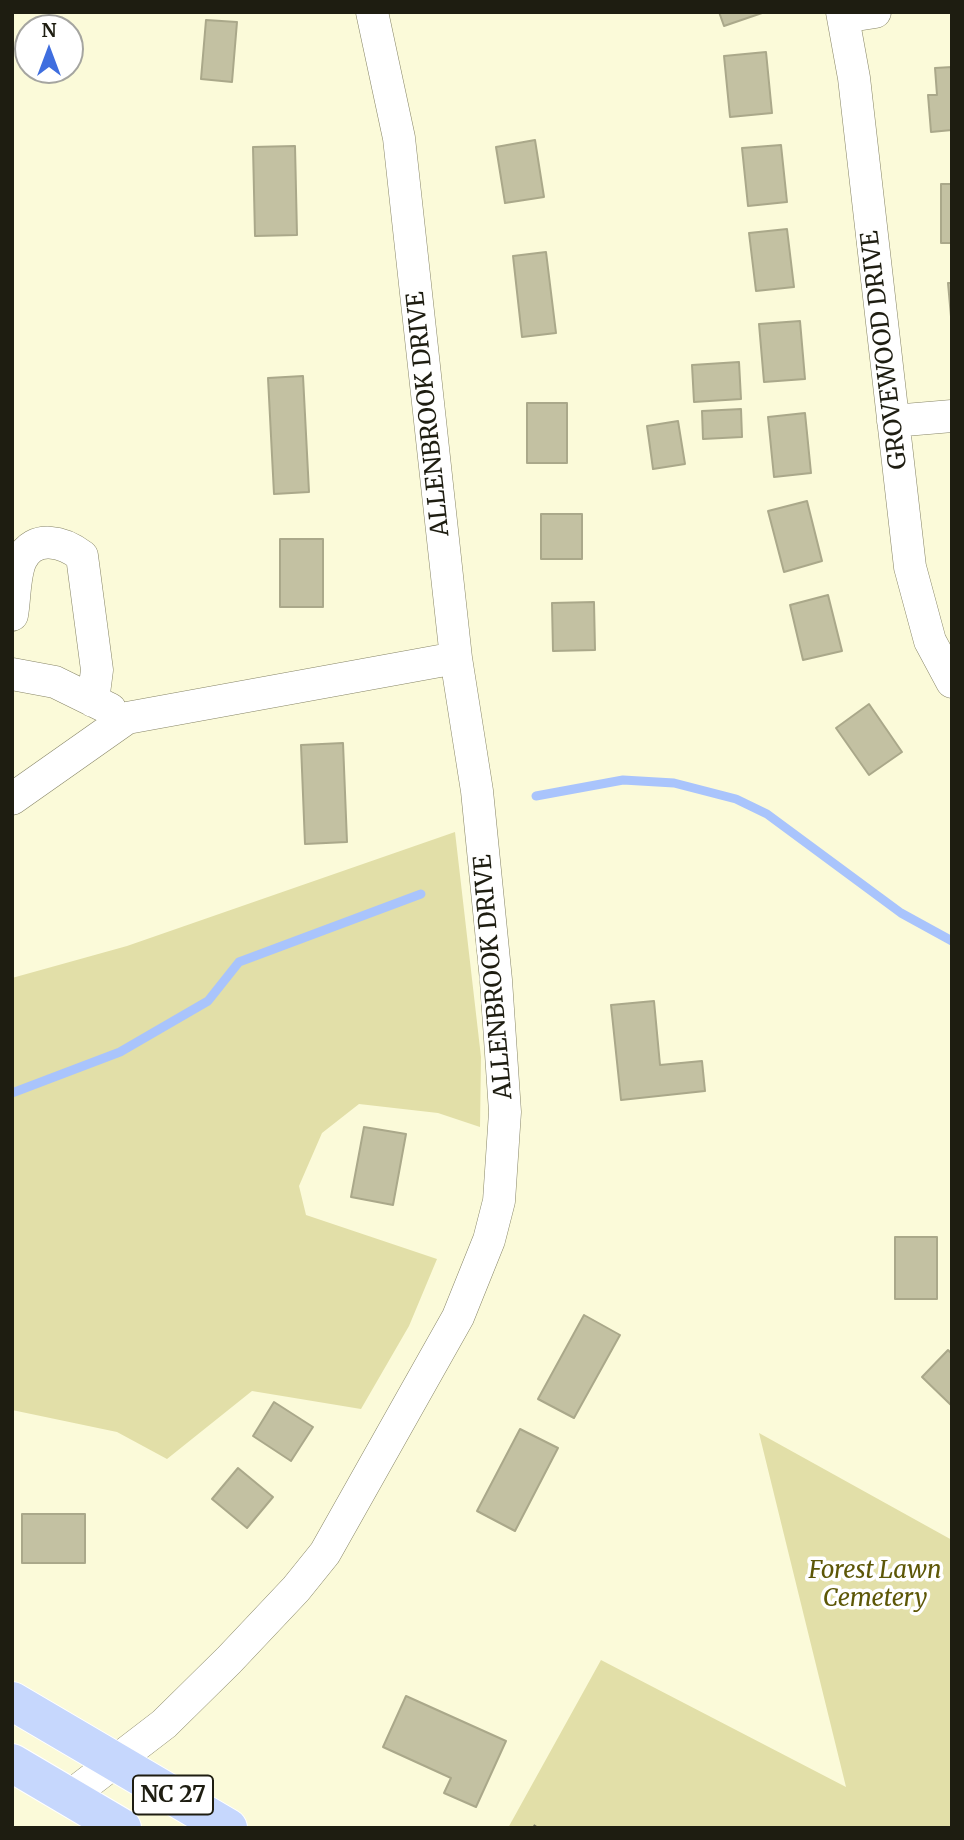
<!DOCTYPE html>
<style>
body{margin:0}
#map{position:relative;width:964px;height:1840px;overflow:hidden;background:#fbfad9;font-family:Merriweather,serif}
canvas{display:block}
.frame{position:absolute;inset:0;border:14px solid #1e1d11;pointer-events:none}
.north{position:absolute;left:14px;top:14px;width:70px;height:70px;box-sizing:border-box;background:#fff;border:2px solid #a5a5a0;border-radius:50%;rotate:0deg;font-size:19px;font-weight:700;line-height:28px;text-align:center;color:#1e1d11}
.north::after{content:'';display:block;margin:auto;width:24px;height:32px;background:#3f6edf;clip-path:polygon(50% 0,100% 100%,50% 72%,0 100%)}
</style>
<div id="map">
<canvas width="964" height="1840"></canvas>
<div class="frame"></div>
<div class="north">N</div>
</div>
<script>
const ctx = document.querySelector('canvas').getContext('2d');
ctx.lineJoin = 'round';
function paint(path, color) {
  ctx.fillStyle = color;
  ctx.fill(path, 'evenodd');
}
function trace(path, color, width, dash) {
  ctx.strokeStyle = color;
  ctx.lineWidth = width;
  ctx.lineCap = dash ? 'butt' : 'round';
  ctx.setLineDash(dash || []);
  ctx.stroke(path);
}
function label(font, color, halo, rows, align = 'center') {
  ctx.font = font + ' Merriweather,serif';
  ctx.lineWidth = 7;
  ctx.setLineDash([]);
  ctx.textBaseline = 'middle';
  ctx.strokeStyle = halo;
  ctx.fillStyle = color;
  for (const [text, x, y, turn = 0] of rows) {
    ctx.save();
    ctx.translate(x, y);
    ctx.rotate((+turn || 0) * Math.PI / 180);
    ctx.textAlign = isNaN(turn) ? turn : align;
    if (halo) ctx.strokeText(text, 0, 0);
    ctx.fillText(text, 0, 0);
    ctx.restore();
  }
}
paint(new Path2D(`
 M 455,832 L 481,1057 L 480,1127 L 438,1113 L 359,1104 L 322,1133 L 299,1186 L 306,1215 L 437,1259 L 409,1326 L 361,1409 L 252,1391 L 167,1459 L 117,1432 L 12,1410 L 12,978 L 127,946 Z
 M 759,1433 L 952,1540 L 952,1828 L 508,1828 L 601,1660 L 846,1787 Z`), '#e2dfa8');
trace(new Path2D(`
 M 536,796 L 623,780 L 674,783 L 736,799 L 767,814 L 901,913 L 952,941
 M 12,1093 L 120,1052 L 208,1001 L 239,962 L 421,894`), '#a9c4fc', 9);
const building = new Path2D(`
 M 719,12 L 761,12 L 762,13 L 724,26 Z
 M 206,20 L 237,22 L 232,82 L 201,79 Z
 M 766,52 L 772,113 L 730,117 L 724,56 Z
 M 952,67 L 952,130 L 931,132 L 928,95 L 937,95 L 935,68 Z
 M 535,140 L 544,197 L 505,203 L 496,147 Z
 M 781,145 L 787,202 L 748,206 L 742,148 Z
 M 295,146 L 297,235 L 255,236 L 253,147 Z
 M 941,184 L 952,184 L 952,243 L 941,243 Z
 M 787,229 L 794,287 L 756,291 L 749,233 Z
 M 546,252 L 556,333 L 522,337 L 513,256 Z
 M 948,283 L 952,283 L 952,328 Z
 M 800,321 L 805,379 L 764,382 L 759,324 Z
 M 739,362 L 741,399 L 694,402 L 692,365 Z
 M 303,376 L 309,492 L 274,494 L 268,378 Z
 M 527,403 L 567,403 L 567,463 L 527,463 Z
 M 741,409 L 742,437 L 703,439 L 702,411 Z
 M 805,413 L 811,473 L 774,477 L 768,417 Z
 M 678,421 L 685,464 L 653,469 L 647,426 Z
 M 807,501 L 822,561 L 784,572 L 768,511 Z
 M 541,514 L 582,514 L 582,559 L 541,559 Z
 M 280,539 L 323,539 L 323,607 L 280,607 Z
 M 828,595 L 842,651 L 803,660 L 790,605 Z
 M 594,602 L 595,650 L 553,651 L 552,603 Z
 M 869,704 L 902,752 L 869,775 L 836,728 Z
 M 343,743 L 347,842 L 305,844 L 301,745 Z
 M 654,1001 L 660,1065 L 702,1061 L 705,1091 L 621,1100 L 611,1005 Z
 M 364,1127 L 406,1134 L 393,1205 L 351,1197 Z
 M 895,1237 L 937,1237 L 937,1299 L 895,1299 Z
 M 584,1315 L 620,1335 L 574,1418 L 538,1399 Z
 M 948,1350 L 952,1354 L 952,1406 L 922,1377 Z
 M 274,1402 L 313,1427 L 291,1461 L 253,1436 Z
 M 520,1429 L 558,1448 L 515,1531 L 477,1511 Z
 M 238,1468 L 273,1497 L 247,1528 L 212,1499 Z
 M 22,1514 L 85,1514 L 85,1563 L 22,1563 Z
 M 406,1696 L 506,1741 L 476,1807 L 444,1793 L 451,1778 L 383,1747 Z`);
paint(building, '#c3c1a2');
trace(building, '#aaa88a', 2);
const minor = new Path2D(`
 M 842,12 L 854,78 L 910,567 L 930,641 L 952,682
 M 843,17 L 875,12
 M 893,421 L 952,416
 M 12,615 C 15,599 14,575 21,560 C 34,533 64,542 82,556 L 97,670 L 93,701
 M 12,674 L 55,682 L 110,709
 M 12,799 L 127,718 L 456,658
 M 69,1797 L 164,1724 L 229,1660 L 296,1589 L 325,1553 L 458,1317 L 489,1240 L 499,1201 L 505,1112 L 496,980 L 477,791 L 456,658 L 399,138 L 372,12`);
const major = new Path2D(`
 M 12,1701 L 228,1828
 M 12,1763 L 122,1828`);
trace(minor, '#878567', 33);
trace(major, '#fff', 40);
trace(new Path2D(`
 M 533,1826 L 536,1828`), '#878670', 4.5, [7, 3.5]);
trace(minor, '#fff', 32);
trace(major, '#c6d7fd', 38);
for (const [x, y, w] of [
 [173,1795,80]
]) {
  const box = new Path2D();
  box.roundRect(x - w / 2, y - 19.5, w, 39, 5);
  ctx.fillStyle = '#fff';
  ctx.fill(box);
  trace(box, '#1e1d11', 2);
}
label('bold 23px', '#1e1d11', null, [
 ["NC 27",173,1795]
]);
label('24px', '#1e1d11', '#fff', [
 ["GROVEWOOD DRIVE",885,350,-97],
 ["ALLENBROOK DRIVE",429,414,-96],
 ["ALLENBROOK DRIVE",494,977,-95]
]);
label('italic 24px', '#5d5707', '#fff', [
 ["Forest Lawn",875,1571],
 ["Cemetery",875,1599]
]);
</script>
